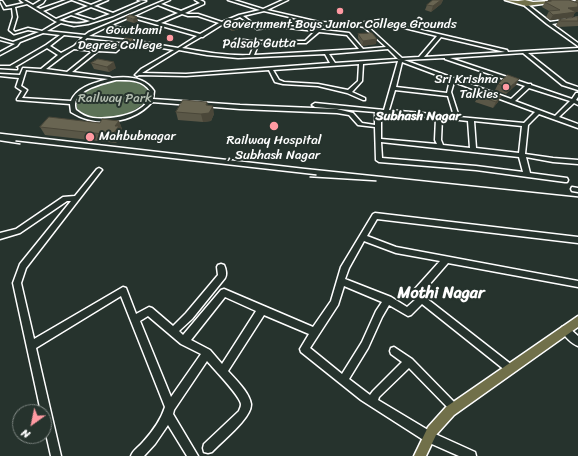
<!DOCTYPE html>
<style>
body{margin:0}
#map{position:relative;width:578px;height:456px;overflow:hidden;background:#26332d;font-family:Sriracha,sans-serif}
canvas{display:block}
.north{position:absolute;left:12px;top:404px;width:40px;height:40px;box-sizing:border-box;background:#26332d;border:1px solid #7d8581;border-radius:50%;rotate:213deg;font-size:11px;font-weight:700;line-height:16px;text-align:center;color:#fff}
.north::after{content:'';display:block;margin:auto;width:14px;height:18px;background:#ff9aa2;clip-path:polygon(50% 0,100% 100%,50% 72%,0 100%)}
</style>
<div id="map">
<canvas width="578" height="456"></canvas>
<div class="north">N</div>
</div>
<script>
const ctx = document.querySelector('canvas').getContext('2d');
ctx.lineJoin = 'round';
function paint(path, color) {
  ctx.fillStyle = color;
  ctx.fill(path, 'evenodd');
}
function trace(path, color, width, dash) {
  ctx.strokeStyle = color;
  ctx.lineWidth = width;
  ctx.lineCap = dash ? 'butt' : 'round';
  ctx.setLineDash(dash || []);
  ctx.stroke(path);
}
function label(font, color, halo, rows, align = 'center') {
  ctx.font = font + ' Sriracha,sans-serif';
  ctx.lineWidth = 4;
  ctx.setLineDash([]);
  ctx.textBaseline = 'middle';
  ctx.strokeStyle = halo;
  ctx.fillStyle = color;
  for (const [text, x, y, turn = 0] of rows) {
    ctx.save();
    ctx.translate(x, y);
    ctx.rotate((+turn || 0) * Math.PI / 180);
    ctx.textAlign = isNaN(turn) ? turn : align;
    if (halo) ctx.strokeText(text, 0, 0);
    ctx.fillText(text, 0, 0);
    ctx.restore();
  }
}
paint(new Path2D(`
 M 122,80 C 134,81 148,82 149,96 C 139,115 97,127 80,113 C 77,110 76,106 77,102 C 82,85 108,82 122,80 Z`), '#5c7257');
const minor = new Path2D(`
 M 20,0 L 24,0 L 33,5 L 41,0 L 45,0 L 43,3 L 36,7 L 40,9 L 66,0 L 71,0 L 43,11 L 56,19 L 88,6 L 72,0 L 77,0 L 91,5 L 103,0 L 108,0 L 94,6 L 113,13 L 141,1 L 138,0 L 146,1 L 113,16 L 88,24 L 74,26 L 61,23 L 47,31 L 85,35 L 89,32 L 165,0 L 170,0 L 161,4 L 181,11 L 200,3 L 195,0 L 200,0 L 204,2 L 204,4 L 185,13 L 188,14 L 198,14 L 222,22 L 239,15 L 260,10 L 228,0 L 234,0 L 263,9 L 283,0 L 288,0 L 267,10 L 319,22 L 359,23 L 380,20 L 410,27 L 419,18 L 421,19 L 413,28 L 507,50 L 508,52 L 578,48 L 578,50 L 528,53 L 566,83 L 578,87 L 578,90 L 562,85 L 523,53 L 450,58 L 528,84 L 531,84 L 531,85 L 572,99 L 576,93 L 578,93 L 578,97 L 576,100 L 578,101 L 578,105 L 574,103 L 559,117 L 578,124 L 578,128 L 539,114 L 528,125 L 525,154 L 553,158 L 578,160 L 578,164 L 553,162 L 526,157 L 530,173 L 567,178 L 568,180 L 567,182 L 565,182 L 476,170 L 379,162 L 376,160 L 375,127 L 358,125 L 349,115 L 337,113 L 240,109 L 152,102 C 133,124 96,128 71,112 L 70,104 L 17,100 L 17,99 L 22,91 L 16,87 L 19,78 L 0,76 L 0,74 L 20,75 L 23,68 L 41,69 L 58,55 L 47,48 L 15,67 L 17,68 L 17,69 L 0,68 L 0,66 L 10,66 L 46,45 L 60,35 L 43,33 L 20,42 L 17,46 L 0,55 L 0,52 L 15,44 L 0,40 L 0,38 L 13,42 L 39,32 L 28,30 L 14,34 L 9,30 L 13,17 L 12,8 L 4,9 L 0,1 L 2,1 L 6,7 L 24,3 ZM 27,4 L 55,21 L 57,22 L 42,31 L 28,28 L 15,32 L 13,30 L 17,17 L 15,7 ZM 158,5 L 178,13 L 157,22 L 134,16 ZM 91,7 L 110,14 L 94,20 L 74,14 ZM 264,11 L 319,24 L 354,25 L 364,27 L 386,47 L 363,49 L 349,33 L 280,25 L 258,27 L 243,16 ZM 182,14 L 188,16 L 198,16 L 219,23 L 200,34 L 161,23 ZM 71,15 L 90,21 C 79,25 70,24 59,20 ZM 130,17 L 197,36 L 178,48 L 137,41 L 89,36 L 105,28 L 152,34 L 152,32 L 151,32 L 109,26 ZM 240,17 L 257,29 L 280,27 L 315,31 L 305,41 L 251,41 L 236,39 L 235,40 L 237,41 L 255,43 L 250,55 C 227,56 204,52 182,48 L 201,37 L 203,37 L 204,36 L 223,24 ZM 380,22 L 437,36 L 419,57 L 402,58 L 366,25 L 364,25 ZM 319,32 L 347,35 L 359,49 L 254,55 L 259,43 L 306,43 ZM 64,35 L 83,37 L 74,46 L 61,53 L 50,46 ZM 441,37 L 505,52 L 424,57 ZM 87,38 L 123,42 L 114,50 L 77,47 ZM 127,42 L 174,50 L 141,69 L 135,75 L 137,76 L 139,75 L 186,76 L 269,70 L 275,82 L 283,84 L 318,86 L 347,93 L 363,100 L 365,100 L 365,98 L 352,92 L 362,81 L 363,64 L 398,61 L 384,110 L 315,103 L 312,105 L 315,107 L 375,112 L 375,125 L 362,123 L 353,113 L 337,109 L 240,105 L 153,99 L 154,91 C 145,77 128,76 112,78 L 110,77 L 72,72 L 98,51 L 116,52 ZM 74,49 L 93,51 L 67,72 L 46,69 L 63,56 ZM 388,49 L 398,59 L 401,60 L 397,59 L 335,63 L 329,54 ZM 179,50 L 207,55 L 238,58 L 325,54 L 330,63 L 186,74 L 142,73 ZM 445,58 L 445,59 L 525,86 L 511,99 L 404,60 ZM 402,62 L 450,80 L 447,93 L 396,87 ZM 359,64 L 358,81 L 348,90 L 318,84 L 284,82 L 279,80 L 273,70 ZM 26,70 L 108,79 C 94,83 77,87 71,101 L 22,98 L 27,90 L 21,86 ZM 116,80 C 129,80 142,79 150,91 C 149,94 149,98 148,100 C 140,116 108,120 93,118 C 86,117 81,114 76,110 C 75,108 75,106 75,104 C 77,89 104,83 116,80 ZM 454,82 L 535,112 L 524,123 L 459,117 L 451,92 ZM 529,88 L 570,101 L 555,116 L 515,101 ZM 395,90 L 448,96 L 454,116 L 389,110 ZM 384,112 L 436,118 L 435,140 L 437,144 L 381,139 L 381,113 ZM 442,118 L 468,121 L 470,148 L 443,145 L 441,140 ZM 474,121 L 522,126 L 519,153 L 476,148 ZM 381,142 L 519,157 L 523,172 L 476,166 L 382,158 Z
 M 525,4 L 527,4 L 550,22 L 578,18 L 578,20 L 552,24 L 578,43 L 578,46 L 547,24 L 525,6 Z
 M 99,168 L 101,169 L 102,170 L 101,171 L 26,268 L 21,283 L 34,339 L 123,287 L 126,288 L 136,314 L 149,307 L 152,308 L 173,326 L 186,313 L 218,275 L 217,267 L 218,265 L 221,264 L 224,265 C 226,269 227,275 225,278 L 192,319 L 179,331 L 183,335 L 221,290 L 224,289 L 313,327 L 331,301 L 341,267 L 373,214 L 375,213 L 578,237 L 578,243 L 377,219 L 367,236 L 396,247 L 578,281 L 578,287 L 448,263 L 421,294 L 512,365 L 514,368 L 512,371 L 509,373 L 506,371 L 422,304 L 411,315 L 408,316 L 389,305 L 382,317 L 368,348 L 349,379 L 370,395 L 373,391 L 402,362 L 391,354 L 390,351 L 391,348 L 394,347 L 412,359 L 457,405 L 459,408 L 457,411 L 454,413 L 451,411 L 409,368 L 379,397 L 378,400 L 433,433 L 475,452 L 476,456 L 459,456 L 425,441 L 361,400 L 301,352 L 300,349 L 309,334 L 264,315 L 228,371 C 236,380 249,392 251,404 C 252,418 221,442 212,452 L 208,453 L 204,452 L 203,448 L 204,444 L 239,411 C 240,408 241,407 241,404 C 240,396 214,369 207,361 L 174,410 L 173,414 L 198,456 L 187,456 L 168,425 L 155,444 L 144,456 L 131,456 C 133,450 139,447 143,442 C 152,432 161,420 165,407 L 121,296 L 36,348 L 61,456 L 51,456 L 44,425 L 44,412 L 41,412 L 13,283 L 20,264 L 71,201 L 67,201 L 20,233 L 0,239 L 0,233 L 16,229 L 63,197 L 75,196 L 97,169 ZM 364,241 L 396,253 L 440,261 L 413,291 L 412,294 L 416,299 L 407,307 L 391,297 L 345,279 L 349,268 ZM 344,286 L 382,302 L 376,311 L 362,342 L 342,374 L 310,348 L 338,305 ZM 225,297 L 256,311 L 222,364 L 210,350 L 191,340 ZM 148,316 L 181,344 L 201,354 L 171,397 L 140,321 Z
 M 572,187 L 578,188 L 578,192 L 572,191 L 571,189 Z
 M 565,326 L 568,327 L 578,336 L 578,346 C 572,344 564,336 561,330 L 562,327 Z`);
const major = new Path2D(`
 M 578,316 L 578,327 L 454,415 L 436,435 L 426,456 L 414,456 L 428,427 L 446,407 Z`);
const highway = new Path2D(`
 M 505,0 L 518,1 L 525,0 L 533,2 L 575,0 L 526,6 Z`);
trace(minor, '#fff', 3);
trace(major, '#fff', 3);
trace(highway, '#fff', 3);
paint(minor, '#26332d');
paint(major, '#71704a');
paint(highway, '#71704a');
trace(new Path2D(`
 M 0,133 L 303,168 L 578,197
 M 0,141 L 20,144
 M 16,141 L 316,175
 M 310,177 L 376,181`), '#fff', 1.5);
paint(new Path2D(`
 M 433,0 L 443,0 L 441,4 L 431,12 L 425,10 L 427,5 Z
 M 548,0 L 569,0 L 575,2 L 576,0 L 578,0 L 578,12 L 575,12 L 573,17 L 550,20 L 546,17 L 549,11 L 542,7 L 545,2 L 547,2 Z
 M 126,17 L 138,21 L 134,23 L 127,21 Z
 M 578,17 L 578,26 L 558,27 L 556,25 L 559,20 Z
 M 224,21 L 239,29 L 232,31 L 225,26 Z
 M 358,34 L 376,44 L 362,46 L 358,38 Z
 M 120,43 L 135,45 L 130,50 L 122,49 Z
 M 91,63 L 116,68 L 109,72 L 94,69 Z
 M 498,84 L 516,85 L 506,94 L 495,90 Z
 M 478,96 L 498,102 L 493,108 L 475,102 Z
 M 208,106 L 214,114 L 211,121 L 203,122 L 178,120 L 176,112 Z
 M 119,121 L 122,129 L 121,131 L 122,134 L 116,143 L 45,135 L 40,127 Z`), '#5a5747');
paint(new Path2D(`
 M 441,0 L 443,0 L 441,4 L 431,12 L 433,6 Z
 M 578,7 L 578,12 L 575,12 L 573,17 L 550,20 L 553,15 L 568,8 Z
 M 137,17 L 138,21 L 134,23 L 133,19 Z
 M 238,23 L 239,29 L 232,31 L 231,25 Z
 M 133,39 L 135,45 L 130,50 L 128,44 Z
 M 377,39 L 376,44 L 362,46 L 363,41 Z
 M 114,62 L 116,68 L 109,72 L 107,67 Z
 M 519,79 L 516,85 L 506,94 L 509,88 Z
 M 501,96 L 498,102 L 493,108 L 496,102 Z
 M 207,102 L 209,110 L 213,106 L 214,114 L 211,121 L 203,122 L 201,114 Z
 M 119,121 L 122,129 L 121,131 L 122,134 L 116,143 L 112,135 L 115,126 Z`), '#4a4739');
const building = new Path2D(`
 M 433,0 L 441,0 L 433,6 L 427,5 Z
 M 549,0 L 569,0 L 578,3 L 578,7 L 568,8 L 576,12 L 553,15 L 549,11 L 560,10 L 545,2 L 551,1 Z
 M 130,15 L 137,17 L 133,19 L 126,17 Z
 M 578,17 L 578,21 L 561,21 L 559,20 Z
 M 231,19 L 238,23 L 231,25 L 224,21 Z
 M 372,33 L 377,39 L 363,41 L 358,34 Z
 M 126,38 L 133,39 L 128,44 L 120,43 Z
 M 98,59 L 114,62 L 107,67 L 91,63 Z
 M 508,75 L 519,79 L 509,88 L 498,84 Z
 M 483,90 L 501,96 L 496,102 L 478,96 Z
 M 183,100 L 207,102 L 206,105 L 213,106 L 209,113 L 201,114 L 176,112 Z
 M 49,117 L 100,123 L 102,119 L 119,121 L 115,126 L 119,126 L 112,135 L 40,127 Z`);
paint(building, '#696552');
trace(building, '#4a4739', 1);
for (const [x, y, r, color] of [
 [340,11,4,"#ff9aa2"],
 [170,38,4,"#ff9aa2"],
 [506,87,4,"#ff9aa2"],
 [274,126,5,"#ff9aa2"],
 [90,137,5,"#ff9aa2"]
]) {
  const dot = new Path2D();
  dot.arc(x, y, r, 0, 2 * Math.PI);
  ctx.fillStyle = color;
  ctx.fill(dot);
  trace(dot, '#26332d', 1.5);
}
label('13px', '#fff', '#26332d', [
 ["Government Boys Junior College Grounds",340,25],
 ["Gowthami",162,31,"right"],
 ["Degree College",162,46,"right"],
 ["Sri Krishna",498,80,"right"],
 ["Talkies",498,95,"right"],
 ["Mahbubnagar",99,137,"left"],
 ["Railway Hospital",274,141],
 [", Subhash Nagar",274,156]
]);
label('13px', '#fff', '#26332d', [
 ["Palsab Gutta",259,44,-1]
]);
label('13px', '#b6c0b3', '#26332d', [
 ["Railway Park",115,99]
]);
label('bold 13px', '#fff', '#26332d', [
 ["Subhash Nagar",418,117]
]);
label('bold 16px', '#fff', '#26332d', [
 ["Mothi Nagar",441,294]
]);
</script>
